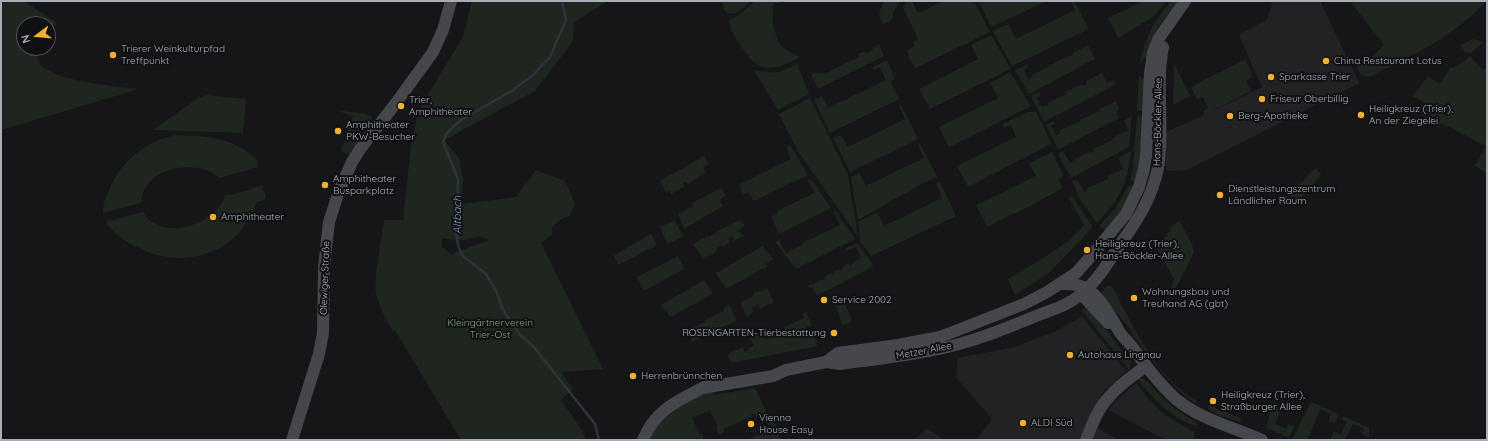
<!DOCTYPE html>
<meta charset="utf-8">
<style>
body{margin:0}
#map{position:relative;width:1488px;height:441px;overflow:hidden;background:#161618;font-family:Quicksand,sans-serif}
canvas{display:block}
.frame{position:absolute;inset:0;border:2px solid #a8adb8;pointer-events:none}
.north{position:absolute;left:16px;top:16px;width:40px;height:40px;box-sizing:border-box;background:#111113;border:1px solid #4d4f55;border-radius:50%;rotate:254deg;font-size:11px;font-weight:700;line-height:16px;text-align:center;color:#a8adb8}
.north::after{content:'';display:block;margin:auto;width:14px;height:18px;background:#f2b134;clip-path:polygon(50% 0,100% 100%,50% 72%,0 100%)}
</style>
<div id="map">
<canvas width="1488" height="441"></canvas>
<div class="frame"></div>
<div class="north">N</div>
</div>
<script>
const ctx = document.querySelector('canvas').getContext('2d');
ctx.lineJoin = 'round';
function paint(path, color) {
  ctx.fillStyle = color;
  ctx.fill(path, 'evenodd');
}
function trace(path, color, width, dash) {
  ctx.strokeStyle = color;
  ctx.lineWidth = width;
  ctx.lineCap = dash ? 'butt' : 'round';
  ctx.setLineDash(dash || []);
  ctx.stroke(path);
}
function label(font, color, halo, rows, align = 'center') {
  ctx.font = font + ' Quicksand,sans-serif';
  ctx.lineWidth = 4;
  ctx.setLineDash([]);
  ctx.textBaseline = 'middle';
  ctx.strokeStyle = halo;
  ctx.fillStyle = color;
  for (const [text, x, y, turn = 0] of rows) {
    ctx.save();
    ctx.translate(x, y);
    ctx.rotate((+turn || 0) * Math.PI / 180);
    ctx.textAlign = isNaN(turn) ? turn : align;
    if (halo) ctx.strokeText(text, 0, 0);
    ctx.fillText(text, 0, 0);
    ctx.restore();
  }
}
paint(new Path2D(`
 M 1273,1 L 1320,1 L 1359,83 L 1187,170 L 1179,171 L 1166,170 L 1164,133 L 1204,115 L 1262,87 L 1239,35 L 1267,19 Z
 M 1082,316 L 1126,371 L 1102,393 L 1096,405 L 1097,428 L 1119,440 L 976,440 L 992,419 L 956,377 L 958,358 L 1015,347 L 1058,330 Z
 M 1136,383 L 1152,403 L 1163,414 L 1194,432 L 1194,440 L 1166,440 L 1108,410 L 1120,397 Z
 M 773,428 L 782,440 L 747,440 Z
 M 927,428 L 945,440 L 915,440 Z`), '#222225');
paint(new Path2D(`
 M 1,1 L 24,1 L 57,23 L 48,35 L 48,24 L 24,24 L 24,48 L 38,48 C 36,57 38,64 46,69 C 64,82 115,86 139,89 L 1,130 Z
 M 472,1 L 608,1 L 574,22 L 573,41 L 535,91 L 444,140 L 459,158 L 463,179 L 462,204 L 516,197 L 536,170 L 565,181 L 575,204 L 570,216 C 563,217 557,222 552,227 L 552,235 L 541,243 L 603,369 L 561,372 L 573,389 L 561,400 L 582,430 L 586,440 L 461,440 L 395,330 L 393,331 C 386,319 379,307 376,294 C 373,279 382,237 384,220 L 403,220 L 411,145 L 419,109 L 463,37 ZM 481,237 L 490,240 L 451,254 L 442,247 L 442,238 L 457,241 Z
 M 722,1 L 751,1 L 737,13 L 729,14 L 724,10 Z
 M 755,1 L 780,1 L 780,3 L 774,3 C 771,17 772,37 784,48 C 788,52 794,54 800,57 C 771,73 757,74 739,43 C 735,37 730,29 729,21 L 740,14 Z
 M 884,1 L 900,1 L 893,13 L 892,20 L 883,24 L 879,15 Z
 M 907,1 L 912,1 L 918,13 L 944,1 L 974,1 L 990,32 L 915,68 L 908,56 L 908,50 L 915,46 L 913,42 L 918,39 L 903,7 Z
 M 979,1 L 1047,1 L 991,27 Z
 M 1071,1 L 1074,1 L 1089,29 L 1012,66 L 993,31 L 1008,24 L 1016,39 L 1075,10 Z
 M 1143,1 L 1166,1 L 1153,17 L 1118,38 L 1108,18 Z
 M 1171,1 L 1179,1 L 1157,28 L 1147,56 L 1140,62 C 1145,37 1155,21 1171,1 Z
 M 1350,1 L 1486,1 C 1454,37 1411,56 1369,77 L 1361,75 L 1357,67 L 1370,59 L 1384,45 Z
 M 991,35 L 1011,69 L 930,109 L 919,89 L 978,59 L 971,45 Z
 M 1473,39 L 1484,42 L 1471,53 L 1465,52 L 1460,45 Z
 M 879,44 L 884,56 L 818,89 L 811,75 L 817,72 L 818,74 L 824,72 L 826,73 L 859,57 L 858,54 L 866,51 L 866,53 L 873,50 L 872,48 Z
 M 1088,45 L 1095,59 L 1029,94 L 1015,70 L 1027,65 L 1028,67 L 1024,70 L 1028,79 L 1033,77 L 1032,75 L 1048,67 L 1048,66 L 1068,56 L 1069,57 L 1073,55 L 1073,53 Z
 M 1470,56 L 1483,70 L 1487,67 L 1487,173 L 1475,166 L 1486,146 L 1441,123 L 1438,128 L 1426,120 L 1427,118 L 1422,115 L 1426,104 L 1413,96 L 1428,76 L 1440,84 L 1450,68 L 1458,66 Z
 M 1245,59 L 1253,77 L 1246,81 L 1251,91 L 1204,115 L 1203,111 L 1208,108 L 1203,97 L 1197,100 L 1191,87 Z
 M 886,61 L 888,62 L 895,79 L 890,81 L 899,99 L 830,133 L 814,100 L 822,96 L 828,108 L 886,80 L 880,67 L 874,70 L 873,67 Z
 M 1174,63 L 1190,96 L 1173,105 Z
 M 797,64 L 809,94 L 778,110 L 754,70 C 775,74 778,74 797,64 Z
 M 1010,72 L 1031,106 L 949,147 L 939,127 L 998,98 L 990,83 Z
 M 1102,73 L 1107,83 L 1113,80 L 1115,85 L 1044,122 L 1031,96 L 1039,92 L 1041,96 L 1037,98 L 1042,107 L 1048,105 L 1047,103 L 1067,94 L 1066,92 L 1082,84 L 1083,86 L 1087,84 L 1086,81 Z
 M 1139,75 L 1144,80 L 1144,111 L 1137,111 Z
 M 206,95 L 246,99 L 243,133 L 153,130 L 198,98 Z
 M 810,98 L 848,175 L 858,237 L 799,153 L 779,114 Z
 M 1116,101 L 1119,109 L 1116,112 L 1119,118 L 1058,150 L 1046,125 L 1054,121 L 1055,124 L 1051,126 L 1056,135 L 1060,133 L 1059,131 L 1075,123 L 1076,124 L 1080,122 L 1080,120 L 1100,111 L 1099,109 Z
 M 901,105 L 918,139 L 850,172 L 833,138 L 841,135 L 848,147 L 905,119 L 899,106 Z
 M 335,110 L 366,114 L 372,117 L 371,122 L 349,154 L 341,151 L 353,116 Z
 M 1029,112 L 1036,112 L 1051,142 L 1051,144 L 968,187 L 957,166 L 1016,137 L 1011,125 L 1004,128 L 1002,124 Z
 M 1132,116 L 1129,147 L 1071,178 L 1058,154 L 1063,151 L 1070,163 L 1074,161 L 1073,160 L 1089,152 L 1090,153 L 1094,151 L 1093,149 L 1113,140 L 1113,138 L 1129,130 L 1124,120 Z
 M 1137,116 L 1144,116 L 1141,153 L 1136,183 L 1130,180 L 1133,168 Z
 M 176,135 C 208,136 234,137 258,161 L 257,163 L 258,167 L 220,178 C 196,157 142,168 141,203 L 103,213 C 103,203 107,195 111,186 C 123,159 147,141 176,135 Z
 M 920,144 L 937,177 L 916,187 L 858,220 L 851,177 L 859,173 L 866,186 L 924,158 L 918,145 Z
 M 790,145 L 808,175 L 754,201 L 749,192 L 742,195 L 739,185 L 791,159 L 786,147 Z
 M 1131,151 C 1128,182 1119,201 1097,223 L 1081,201 L 1072,181 L 1077,179 L 1084,192 L 1088,190 L 1087,188 L 1108,179 L 1107,177 L 1123,169 L 1118,158 Z
 M 1052,152 L 1064,176 L 1058,179 L 1063,188 L 1015,214 L 1014,213 L 987,227 L 976,205 L 1036,176 L 1029,163 Z
 M 704,156 L 709,164 L 703,167 L 706,173 L 688,184 L 686,182 L 683,183 L 685,186 L 671,194 L 669,191 L 666,193 L 660,181 Z
 M 1317,168 L 1321,175 L 1295,206 L 1293,207 L 1285,192 L 1301,183 L 1313,170 Z
 M 811,179 L 831,208 L 779,234 L 771,216 L 778,213 L 777,211 L 814,193 L 808,180 Z
 M 940,182 L 956,216 L 871,256 L 860,241 L 858,222 L 877,212 L 884,226 L 942,198 L 936,184 Z
 M 263,185 L 262,190 L 265,192 L 266,197 L 264,200 L 257,202 C 254,210 251,218 246,224 C 221,259 176,267 139,248 C 126,242 114,234 106,222 L 143,212 C 159,243 218,225 225,195 L 235,194 Z
 M 1128,186 L 1133,187 L 1122,210 L 1106,231 L 1099,226 L 1115,209 Z
 M 721,188 L 726,196 L 719,200 L 723,206 L 684,229 L 678,214 L 693,206 L 692,203 Z
 M 1072,196 L 1093,227 L 1049,273 L 1015,295 L 1008,279 L 1040,260 L 1070,240 L 1084,225 L 1069,198 Z
 M 835,211 L 855,239 L 796,269 L 775,242 L 779,240 L 786,253 L 803,245 L 802,243 L 840,225 L 834,212 Z
 M 1177,216 L 1193,246 L 1194,252 L 1177,286 L 1175,289 L 1172,290 L 1171,287 L 1174,279 L 1157,248 L 1159,246 L 1158,244 L 1163,241 L 1162,239 L 1167,236 L 1166,234 L 1171,231 L 1169,227 L 1179,222 Z
 M 675,220 L 683,237 L 667,244 L 660,227 Z
 M 741,220 L 745,226 L 738,230 L 743,236 L 734,241 L 733,237 L 729,238 L 730,242 L 723,247 L 721,245 L 716,249 L 717,251 L 703,259 L 693,244 L 708,236 L 709,237 L 716,233 L 715,232 Z
 M 651,234 L 657,245 L 618,265 L 614,255 Z
 M 857,243 L 874,266 L 817,296 L 812,287 L 809,288 L 808,286 L 812,284 L 813,285 L 820,280 L 821,281 L 824,280 L 824,278 L 831,273 L 832,275 L 835,273 L 834,271 L 839,269 L 840,271 L 843,269 L 843,267 L 849,264 L 850,266 L 852,264 L 852,263 L 861,258 L 856,247 L 846,251 L 845,249 Z
 M 763,246 L 773,259 L 766,263 L 768,266 L 726,289 L 716,273 Z
 M 678,256 L 684,269 L 644,291 L 637,277 Z
 M 704,280 L 713,294 L 670,317 L 666,310 L 664,311 L 661,305 Z
 M 1106,286 L 1111,286 L 1113,288 C 1134,328 1157,379 1197,401 L 1196,404 C 1170,387 1153,361 1134,336 L 1129,328 L 1101,294 Z
 M 767,288 L 774,302 L 760,309 L 758,304 L 752,308 L 753,312 L 747,317 L 740,302 L 753,296 L 753,294 L 760,291 L 761,291 Z
 M 845,303 L 852,322 L 842,325 L 836,306 Z
 M 729,304 L 737,320 L 692,342 L 691,339 L 693,338 L 689,329 L 705,322 L 705,320 L 724,311 L 723,308 Z
 M 1087,306 L 1131,362 L 1129,370 L 1082,311 Z
 M 806,312 L 812,326 L 806,326 L 806,332 L 814,332 L 817,346 L 731,363 L 727,355 L 743,347 L 744,352 L 749,350 L 748,348 L 754,346 L 750,338 L 760,333 L 764,340 L 785,329 L 784,327 L 804,318 L 802,314 Z
 M 1140,378 C 1148,379 1151,386 1157,392 C 1168,405 1183,414 1197,423 L 1198,426 C 1175,423 1152,397 1138,380 Z
 M 1136,383 C 1153,408 1168,419 1194,432 L 1194,440 C 1190,440 1185,441 1181,439 C 1170,435 1143,395 1135,384 Z
 M 755,388 L 769,418 L 778,427 L 774,429 L 759,417 L 751,413 L 752,416 L 723,429 L 725,431 L 719,434 L 716,427 L 718,427 L 710,410 L 692,418 L 700,435 L 702,434 L 704,440 L 698,440 L 698,438 L 694,440 L 647,440 C 665,408 682,404 713,389 L 715,395 Z
 M 1274,401 L 1282,406 L 1275,424 L 1286,429 L 1288,424 L 1294,426 L 1289,438 L 1266,427 Z
 M 1311,402 L 1339,414 L 1335,423 L 1328,421 L 1331,414 L 1320,410 L 1308,439 L 1310,440 L 1292,440 Z
 M 1209,405 L 1242,419 L 1241,422 L 1220,416 L 1208,409 Z
 M 1343,416 L 1369,428 L 1369,438 L 1362,434 L 1364,428 L 1353,424 L 1345,440 L 1330,440 L 1334,431 L 1341,435 L 1347,422 L 1342,419 Z`), '#1e261f');
trace(new Path2D(`
 M 562,1 L 566,20 L 550,57 L 533,75 L 513,90 L 461,120 L 453,127 L 447,133 L 443,142 L 458,179 L 456,233 L 458,244 L 460,251 L 464,257 L 486,274 L 496,291 L 503,310 L 511,322 L 520,335 L 533,346 L 595,424 L 599,440`), '#2c353c', 2.5);
trace(new Path2D(`
 M 1061,284 C 1071,284 1082,284 1090,291 C 1103,301 1112,319 1120,333 C 1125,339 1131,345 1136,352 C 1148,369 1161,386 1177,400 C 1202,420 1233,427 1262,440
 M 1081,288 L 1081,294 L 1085,298 L 1108,323
 M 826,362 L 840,364 C 873,360 906,356 939,349 C 973,342 1004,329 1036,316 C 1051,310 1067,306 1080,295 C 1096,283 1110,260 1121,243 C 1138,220 1152,197 1158,168 C 1165,128 1155,87 1163,47
 M 702,388 L 773,376 L 786,370 L 826,362 L 838,353 L 898,345 L 940,337 L 1024,304 L 1047,292 L 1076,273 L 1093,254 L 1126,214 L 1139,187 L 1144,169 L 1146,156 L 1150,73 L 1153,53 L 1159,38 L 1185,1
 M 292,440 L 319,354 L 323,333 L 324,268 L 327,239 L 329,222 L 339,191 L 352,162 L 360,149 L 396,103 L 433,52 L 443,30 L 451,1
 M 643,440 C 656,408 680,400 708,385
 M 1086,440 C 1092,425 1098,408 1110,396 C 1120,384 1134,375 1146,366`), '#45474d', 12);
for (const [x, y, r, color] of [
 [113,55,4,"#f2b134"],
 [1326,61,4,"#f2b134"],
 [1271,77,4,"#f2b134"],
 [1262,99,4,"#f2b134"],
 [401,106,4,"#f2b134"],
 [1361,115,4,"#f2b134"],
 [1230,116,4,"#f2b134"],
 [338,131,4,"#f2b134"],
 [325,185,4,"#f2b134"],
 [1220,195,4,"#f2b134"],
 [213,217,4,"#f2b134"],
 [1087,250,4,"#f2b134"],
 [1134,298,4,"#f2b134"],
 [824,300,4,"#f2b134"],
 [834,333,4,"#f2b134"],
 [1070,355,4,"#f2b134"],
 [633,376,4,"#f2b134"],
 [1213,401,4,"#f2b134"],
 [1023,423,4,"#f2b134"],
 [751,424,4,"#f2b134"]
]) {
  const dot = new Path2D();
  dot.arc(x, y, r, 0, 2 * Math.PI);
  ctx.fillStyle = color;
  ctx.fill(dot);
  trace(dot, '#111113', 1.5);
}
label('10px', '#a8adb8', '#111113', [
 ["Trierer Weinkulturpfad",121,49],
 ["Treffpunkt",121,61],
 ["China Restaurant Lotus",1334,61],
 ["Sparkasse Trier",1279,77],
 ["Friseur Oberbillig",1270,99],
 ["Trier,",409,100],
 ["Amphitheater",409,112],
 ["Heiligkreuz (Trier),",1369,109],
 ["An der Ziegelei",1369,121],
 ["Berg-Apotheke",1238,116],
 ["Amphitheater",346,125],
 ["PKW-Besucher",346,137],
 ["Amphitheater",333,179],
 ["Busparkplatz",333,191],
 ["Dienstleistungszentrum",1228,189],
 ["Ländlicher Raum",1228,201],
 ["Amphitheater",221,217],
 ["Heiligkreuz (Trier),",1095,244],
 ["Hans-Böckler-Allee",1095,256],
 ["Wohnungsbau und",1142,292],
 ["Treuhand AG (gbt)",1142,304],
 ["Service 2002",832,300],
 ["ROSENGARTEN-Tierbestattung",826,333,"right"],
 ["Autohaus Lingnau",1078,355],
 ["Herrenbrünnchen",641,376],
 ["Heiligkreuz (Trier),",1221,395],
 ["Straßburger Allee",1221,407],
 ["Vienna",759,418],
 ["House Easy",759,430],
 ["ALDI Süd",1031,423]
], 'left');
label('10px', '#a8adb8', '#111113', [
 ["Hans-Böckler-Allee",1158,122,-89],
 ["Olewiger Straße",325,278,-88],
 ["Metzer Allee",924,351,-11]
]);
label('10px', '#7fa381', '#111113', [
 ["Kleingärtnerverein",490,323],
 ["Trier-Ost",490,335]
]);
label('italic 11px', '#7f9bb3', '#111113', [
 ["Altbach",458,215,-90]
]);
</script>
